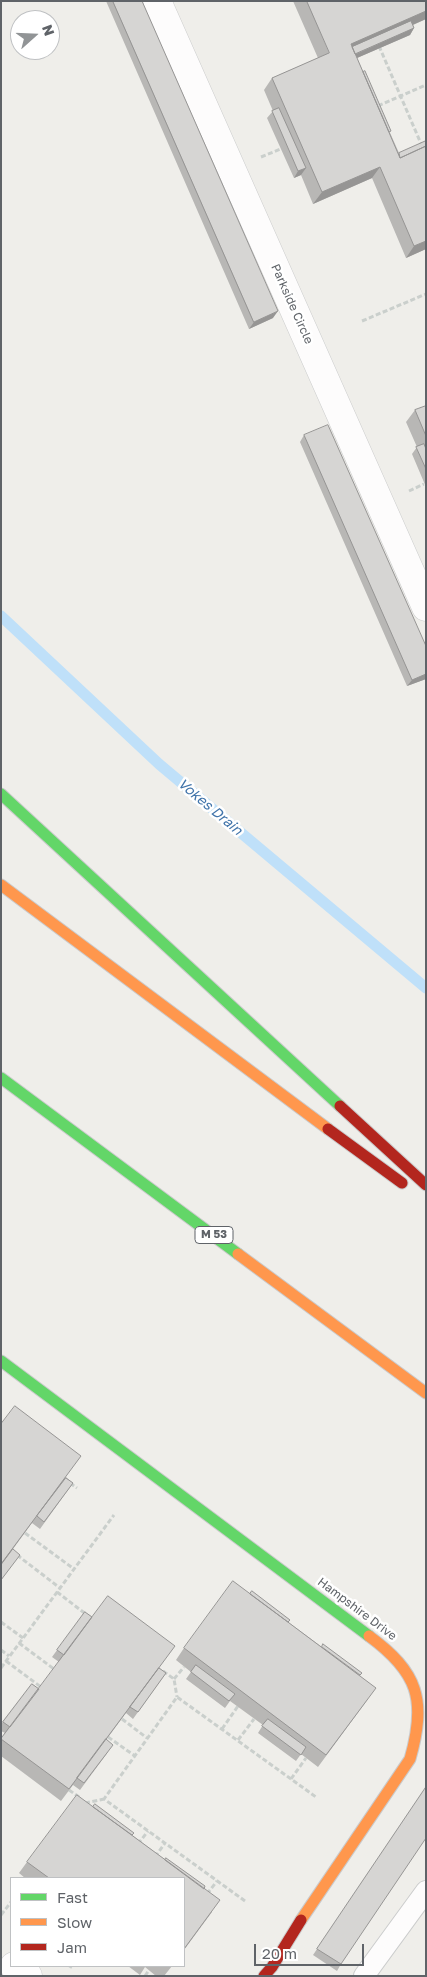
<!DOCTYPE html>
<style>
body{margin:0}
#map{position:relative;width:427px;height:1977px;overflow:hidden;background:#efeeea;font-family:"Golos Text",sans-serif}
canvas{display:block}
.frame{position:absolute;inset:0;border:2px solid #5f6368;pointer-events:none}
.legend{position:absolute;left:10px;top:1877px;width:175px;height:90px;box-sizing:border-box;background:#fff;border:1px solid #bfc1c3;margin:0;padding:6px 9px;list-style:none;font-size:15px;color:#5f6368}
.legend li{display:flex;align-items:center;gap:10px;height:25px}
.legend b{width:25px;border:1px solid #bfc1c3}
.north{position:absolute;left:10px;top:10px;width:50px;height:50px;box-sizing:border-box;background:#fff;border:1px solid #bfc1c3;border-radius:50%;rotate:70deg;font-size:14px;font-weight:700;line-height:20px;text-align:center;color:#5f6368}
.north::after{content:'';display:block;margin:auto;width:18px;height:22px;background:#919496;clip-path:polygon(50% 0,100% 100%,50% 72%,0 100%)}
.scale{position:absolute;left:254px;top:1944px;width:110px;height:22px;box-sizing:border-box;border:2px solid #5f6368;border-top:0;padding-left:6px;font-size:15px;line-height:18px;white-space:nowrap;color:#5f6368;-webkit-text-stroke:4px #fff;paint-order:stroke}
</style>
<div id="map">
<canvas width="427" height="1977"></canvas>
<div class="frame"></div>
<ul class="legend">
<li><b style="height:6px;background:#63d668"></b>Fast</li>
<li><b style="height:6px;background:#ff974d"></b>Slow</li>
<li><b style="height:6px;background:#b3261e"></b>Jam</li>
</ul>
<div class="north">N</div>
<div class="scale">20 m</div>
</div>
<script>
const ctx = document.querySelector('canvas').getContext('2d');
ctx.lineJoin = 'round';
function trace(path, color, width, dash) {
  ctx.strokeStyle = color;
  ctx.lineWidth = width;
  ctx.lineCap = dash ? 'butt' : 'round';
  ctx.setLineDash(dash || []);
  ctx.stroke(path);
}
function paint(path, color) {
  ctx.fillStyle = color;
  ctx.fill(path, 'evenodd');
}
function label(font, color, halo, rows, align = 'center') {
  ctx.font = font + ' "Golos Text",sans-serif';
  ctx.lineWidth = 5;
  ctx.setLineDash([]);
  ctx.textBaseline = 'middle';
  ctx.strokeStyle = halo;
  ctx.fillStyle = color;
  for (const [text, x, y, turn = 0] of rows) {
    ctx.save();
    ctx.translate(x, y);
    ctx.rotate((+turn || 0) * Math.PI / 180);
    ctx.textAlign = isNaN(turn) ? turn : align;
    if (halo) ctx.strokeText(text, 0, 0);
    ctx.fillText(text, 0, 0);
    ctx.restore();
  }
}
trace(new Path2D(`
 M 1,616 L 159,764 L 426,988`), '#bfe0f9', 11);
const lane = new Path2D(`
 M 364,1976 L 426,1891`);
const street = new Path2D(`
 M 157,1 L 426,607
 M 14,1966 L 28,1976`);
const fast = new Path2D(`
 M 1,794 L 340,1106
 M 1,1078 L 238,1254
 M 1,1361 L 369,1636`);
const slow = new Path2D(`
 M 1,885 L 328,1129
 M 238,1254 L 426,1393
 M 301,1920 L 410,1759 C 427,1700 418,1672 369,1636`);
const jam = new Path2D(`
 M 340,1106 L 426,1185
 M 328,1129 L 402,1183
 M 264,1976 L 272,1967 L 301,1920`);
trace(lane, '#cbcccc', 22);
trace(street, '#cbcccc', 29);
trace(fast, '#cacacb', 13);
trace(slow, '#cacacb', 13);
trace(jam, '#cacacb', 13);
trace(new Path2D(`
 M 379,46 L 422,146
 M 378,106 L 426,85
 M 261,157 L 283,148
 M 362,321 L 426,294
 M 409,491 L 424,484
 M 70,1483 L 77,1488
 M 25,1533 L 74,1569
 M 17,1555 L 60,1588
 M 57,1592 L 87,1615
 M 1,1622 L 23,1638
 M 19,1643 L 54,1669
 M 1,1650 L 9,1656
 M 6,1661 L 41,1687
 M 1,1668 L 114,1515
 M 163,1671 L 174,1679 L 177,1697
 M 174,1679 L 184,1667
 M 122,1719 L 147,1738
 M 222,1729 L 238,1706
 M 108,1737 L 135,1756
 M 238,1740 L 254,1719
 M 291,1779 L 306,1758
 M 69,1790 L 79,1797
 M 85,1803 L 104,1799
 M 138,1844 L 148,1831
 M 155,1857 L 165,1843
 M 207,1894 L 217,1881
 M 245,1901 L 104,1799 L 177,1697 L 316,1797
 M 1,1915 L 11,1902
 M 70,1968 L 71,1966
 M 145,1976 L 149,1970`), '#cacfcc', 3, [5, 2.5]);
trace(lane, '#fdfcfc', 20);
trace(street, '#fdfcfc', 28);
trace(fast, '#63d668', 11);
trace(slow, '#ff974d', 11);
trace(jam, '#b3261e', 11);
paint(new Path2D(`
 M 106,1 L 142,1 L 273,318 L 249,329 Z
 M 293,1 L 426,1 L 426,19 L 413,25 L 414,28 L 410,35 L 357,58 L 399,153 L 426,141 L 426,249 L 406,258 L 372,178 L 313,204 L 301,175 L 294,178 L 267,118 L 273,111 L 264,90 L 272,78 L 318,58 Z
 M 426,406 L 426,487 L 412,454 L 417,447 L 406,422 L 415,410 Z
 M 304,435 L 426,646 L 426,679 L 407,686 L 300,442 Z
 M 1,1424 L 73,1483 L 40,1529 L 32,1523 L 13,1549 L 1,1580 Z
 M 85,1612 L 166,1673 L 133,1719 L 126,1713 L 106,1740 L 108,1752 L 80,1790 L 73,1785 L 61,1801 L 1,1756 L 1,1739 L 5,1733 L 1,1731 L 1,1724 L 32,1684 L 39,1689 L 59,1662 L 52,1657 Z
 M 288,1622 L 360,1675 L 368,1699 L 318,1767 L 301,1754 L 296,1761 L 258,1733 L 263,1725 L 230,1701 L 225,1708 L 186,1679 L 191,1672 L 176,1660 L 184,1648 Z
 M 426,1787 L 341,1964 L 337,1971 L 313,1955 Z
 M 132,1835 L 204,1889 L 212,1912 L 184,1950 L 184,1878 L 25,1878 L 19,1873 L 27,1862 Z
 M 128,1966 L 172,1966 L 164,1976 L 156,1976 L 145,1967 L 140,1975 Z`), '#b8b7b5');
paint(new Path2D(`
 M 426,11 L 426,19 L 353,51 L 351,44 Z
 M 414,28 L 410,35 L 350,61 L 354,55 Z
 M 380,167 L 372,178 L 313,204 L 322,192 Z
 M 306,168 L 301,175 L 294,178 L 298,171 Z
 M 426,241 L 426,249 L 406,258 L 414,246 Z
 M 278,311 L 273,318 L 249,329 L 254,322 Z
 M 426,674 L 426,679 L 407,686 L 412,680 Z`), '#969594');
const building = new Path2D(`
 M 113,1 L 142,1 L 278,311 L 254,322 Z
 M 307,1 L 426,1 L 426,11 L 351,44 L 400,158 L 426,146 L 426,241 L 414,246 L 380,167 L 322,192 L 272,78 L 329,53 Z
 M 411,21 L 414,28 L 355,54 L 352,47 Z
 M 365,71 L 391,131 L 389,132 L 363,72 Z
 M 279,108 L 306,168 L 298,171 L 272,111 Z
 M 426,141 L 426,146 L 400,158 L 399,153 Z
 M 426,406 L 426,436 L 415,410 Z
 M 328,425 L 426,646 L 426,674 L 412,680 L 304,435 Z
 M 424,444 L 426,449 L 426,469 L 416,447 Z
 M 15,1406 L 81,1456 L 1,1564 L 1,1424 Z
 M 66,1478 L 73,1483 L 44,1522 L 37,1516 Z
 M 13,1549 L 20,1555 L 1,1580 L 1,1565 Z
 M 233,1581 L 376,1688 L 326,1755 L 184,1648 Z
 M 252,1591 L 290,1620 L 288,1622 L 250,1594 Z
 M 108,1596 L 175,1646 L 69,1789 L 1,1739 Z
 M 85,1612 L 92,1617 L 64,1655 L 57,1650 Z
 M 323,1644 L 362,1673 L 360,1675 L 322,1647 Z
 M 196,1665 L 235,1694 L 229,1701 L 191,1672 Z
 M 159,1668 L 166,1673 L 138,1712 L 130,1707 Z
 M 32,1684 L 39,1689 L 10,1727 L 3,1722 Z
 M 268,1719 L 306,1747 L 301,1755 L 262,1726 Z
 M 106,1739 L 113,1745 L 84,1783 L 77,1778 Z
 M 426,1787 L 426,1838 L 341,1964 L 317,1949 Z
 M 77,1795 L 220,1900 L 184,1949 L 184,1878 L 49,1878 L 27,1862 Z
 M 95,1804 L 134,1833 L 132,1835 L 93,1807 Z
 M 166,1858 L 205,1886 L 204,1889 L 165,1860 Z`);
paint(building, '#d6d5d3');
trace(building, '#969594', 1);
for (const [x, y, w] of [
 [214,1235,38]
]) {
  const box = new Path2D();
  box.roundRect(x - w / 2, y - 8.5, w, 17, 4);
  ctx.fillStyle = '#fff';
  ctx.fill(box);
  trace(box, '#5f6368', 1);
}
label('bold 11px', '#5f6368', null, [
 ["M 53",214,1235]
]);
label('12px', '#5f6368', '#fff', [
 ["Parkside Circle",292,304,66],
 ["Hampshire Drive",357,1609,37]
]);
label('italic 14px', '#4174aa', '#fff', [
 ["Vokes Drain",210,807,40]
]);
</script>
